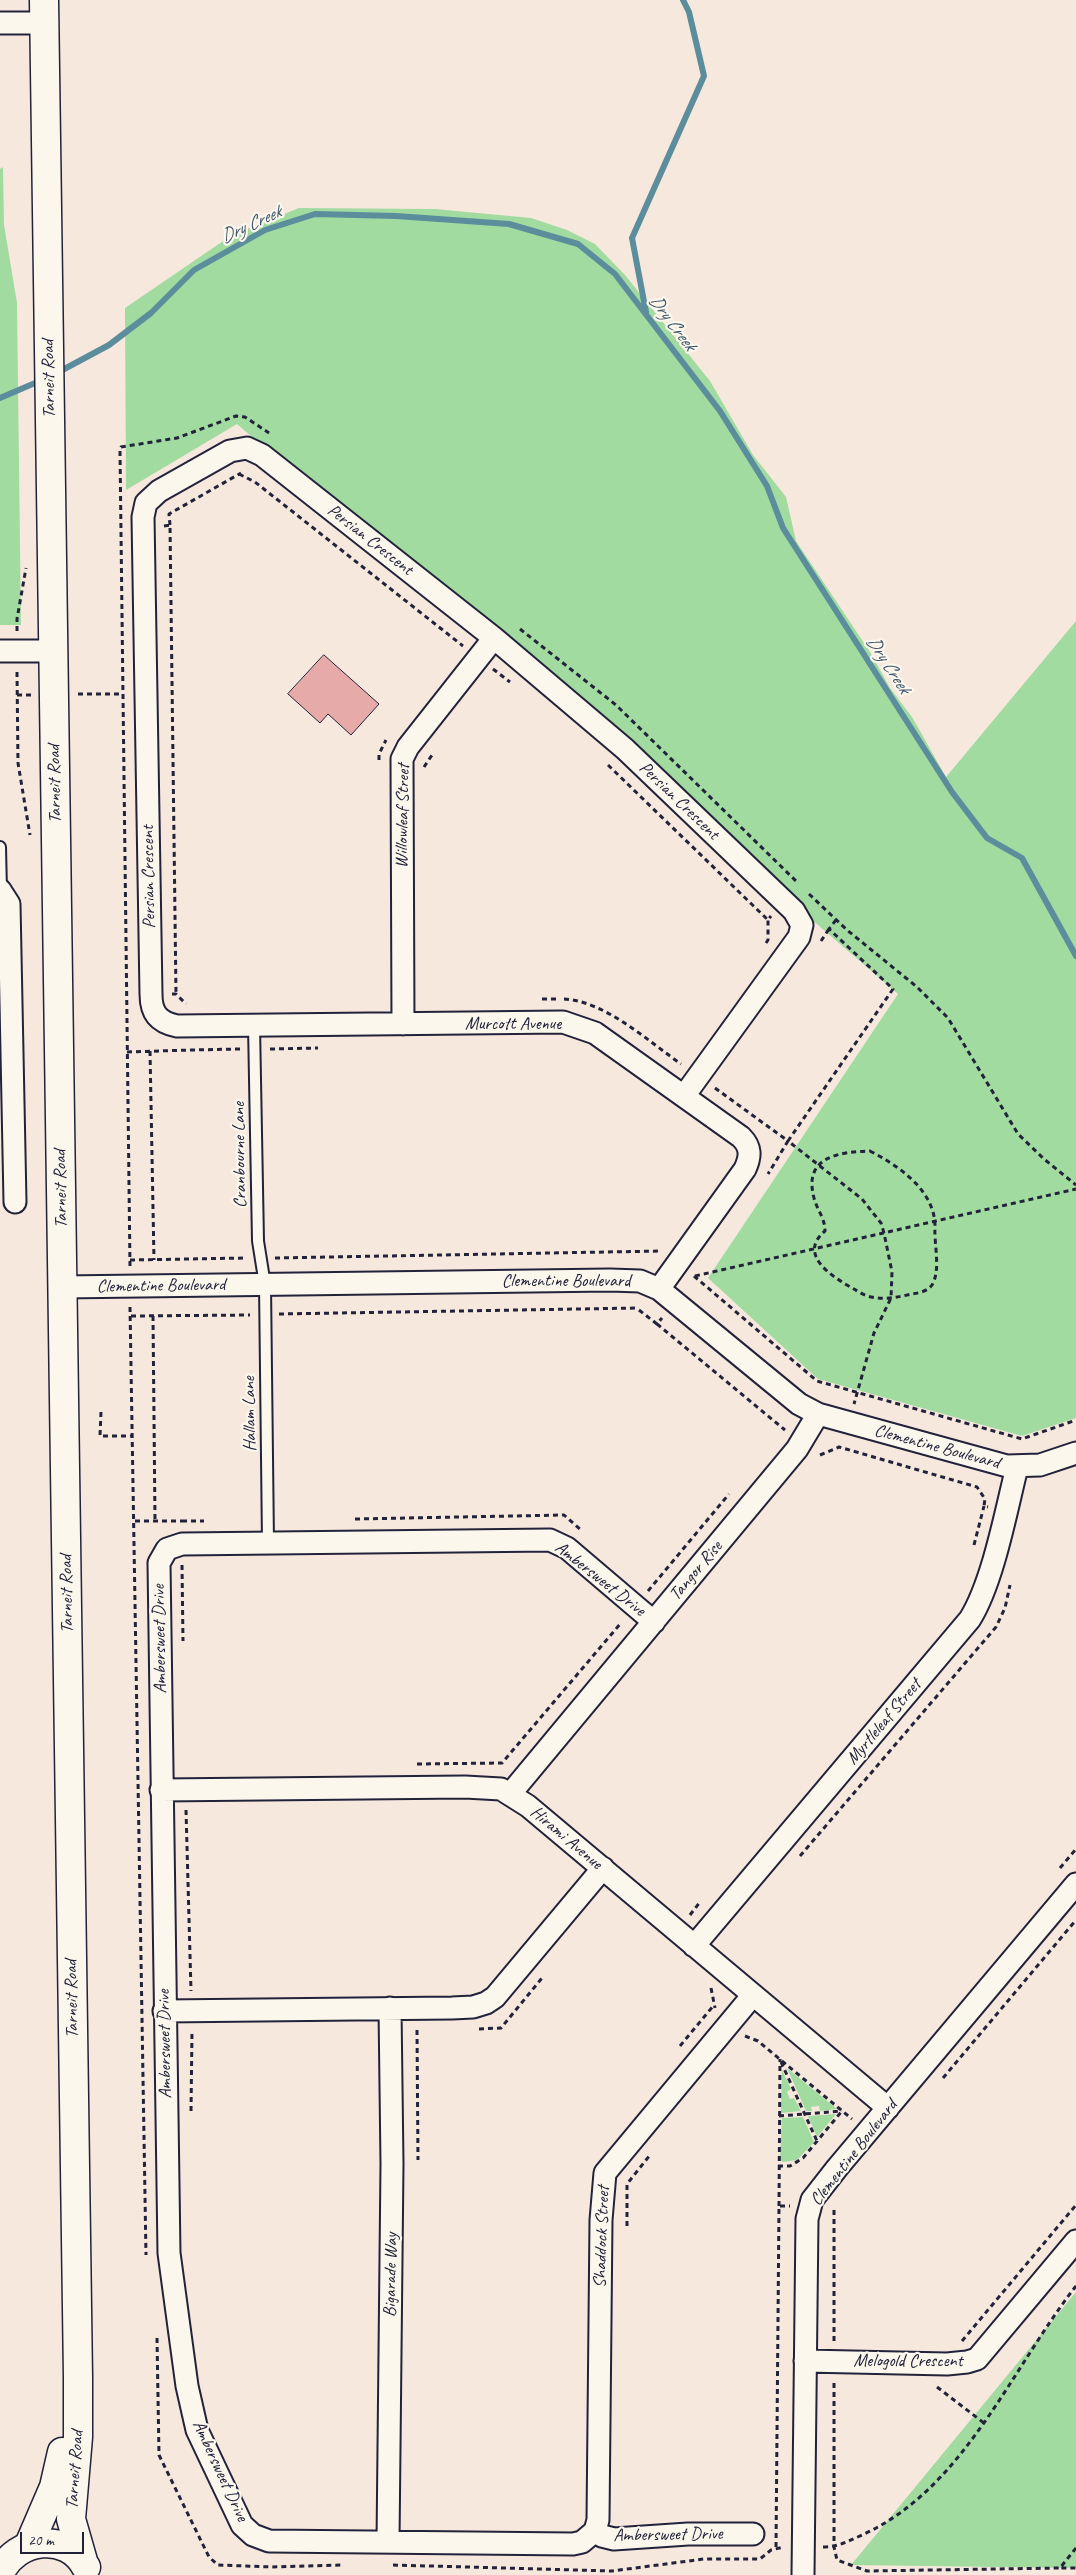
<!DOCTYPE html>
<style>
body{margin:0}
#map{position:relative;width:1076px;height:2575px;overflow:hidden;background:#f7e8de;font-family:Caveat,sans-serif}
canvas{display:block}
.scale{position:absolute;left:20px;top:2532px;width:64px;height:22px;box-sizing:border-box;border:2px solid #22223b;border-top:0;padding-left:6px;font-size:15px;line-height:18px;white-space:nowrap;color:#22223b;-webkit-text-stroke:4px #fbf7ec;paint-order:stroke}
</style>
<div id="map">
<canvas width="1076" height="2575"></canvas>
<div class="scale">20 m</div>
</div>
<script>
const ctx = document.querySelector('canvas').getContext('2d');
ctx.lineJoin = 'round';
function paint(path, color) {
  ctx.fillStyle = color;
  ctx.fill(path, 'evenodd');
}
function trace(path, color, width, dash) {
  ctx.strokeStyle = color;
  ctx.lineWidth = width;
  ctx.lineCap = dash ? 'butt' : 'round';
  ctx.setLineDash(dash || []);
  ctx.stroke(path);
}
function label(font, color, halo, rows, align = 'center') {
  ctx.font = font + ' Caveat,sans-serif';
  ctx.lineWidth = 4.5;
  ctx.setLineDash([]);
  ctx.textBaseline = 'middle';
  ctx.strokeStyle = halo;
  ctx.fillStyle = color;
  for (const [text, x, y, turn = 0] of rows) {
    ctx.save();
    ctx.translate(x, y);
    ctx.rotate((+turn || 0) * Math.PI / 180);
    ctx.textAlign = isNaN(turn) ? turn : align;
    if (halo) ctx.strokeText(text, 0, 0);
    ctx.fillText(text, 0, 0);
    ctx.restore();
  }
}
paint(new Path2D(`
 M 3,167 L 4,225 L 17,303 L 21,625 L 0,625 L 0,169 Z
 M 299,208 L 435,209 L 531,218 L 567,230 L 595,244 L 625,275 L 710,381 L 753,455 L 786,497 L 796,541 L 870,652 L 890,688 L 912,717 L 946,777 L 1076,621 L 1076,1418 L 1022,1436 L 818,1379 L 708,1278 L 898,994 L 237,424 L 126,490 L 125,308 L 232,235 Z
 M 787,2068 L 837,2109 L 820,2111 L 819,2106 L 811,2107 L 812,2111 L 806,2111 Z
 M 782,2070 L 791,2089 L 787,2092 L 790,2099 L 794,2098 L 801,2111 L 781,2113 Z
 M 836,2114 L 817,2137 L 808,2116 Z
 M 803,2117 L 814,2142 L 797,2160 L 783,2162 L 780,2160 L 782,2118 Z
 M 1076,2292 L 1076,2568 L 851,2565 Z`), '#a1dba0');
trace(new Path2D(`
 M 646,312 L 632,238 L 704,76 L 689,12 L 683,0
 M 55,374 L 109,345 L 151,313 L 194,270 L 265,230 L 315,214 L 396,216 L 509,224 L 578,244 L 615,274 L 720,411 L 767,486 L 783,528 L 952,792 L 987,838 L 1022,858 L 1076,956
 M 0,398 L 42,380`), '#5c8d9c', 6);
const building = new Path2D(`
 M 324,655 L 379,704 L 351,735 L 328,714 L 320,723 L 288,694 Z`);
paint(building, '#e6aba8');
trace(building, '#22223b', 1);
const lane = new Path2D(`
 M 0,847 L 1,891
 M 254,1025 L 258,1241 L 265,1285 L 268,1543`);
const street = new Path2D(`
 M 0,23 L 44,23
 M 0,651 L 53,651
 M 0,890 L 9,904 L 15,1202
 M 403,1024 L 402,759 L 408,747 L 494,638
 M 62,1287 L 610,1280 L 640,1281 L 659,1289 L 799,1404 L 818,1414 L 1007,1466 L 1040,1465 L 1076,1453
 M 659,1289 L 745,1169 C 751,1156 751,1147 741,1137 L 595,1033 L 563,1022 L 177,1026 C 158,1022 151,1013 151,994 L 143,517 L 146,503 L 159,491 L 230,451 L 247,448 L 262,455 L 494,638 L 625,749 L 794,911 L 802,925 L 799,937 L 684,1096
 M 161,1790 L 465,1787 L 501,1789 L 528,1806 L 888,2108
 M 511,1793 L 797,1449 L 818,1414
 M 694,1946 L 970,1619 C 993,1582 1006,1511 1017,1467
 M 164,2011 L 452,2008 L 473,2007 L 486,2003 L 495,1997 L 603,1868
 M 805,2361 L 947,2364 L 967,2362 L 977,2359 L 1076,2241
 M 595,2531 L 582,2542 L 573,2544 L 269,2541 L 253,2535 L 242,2525 L 197,2430 L 187,2386 L 169,2253 L 159,1563 L 167,1549 L 182,1544 L 550,1540 L 567,1548 L 654,1622
 M 595,2531 L 598,2520 L 601,2220 L 605,2173 L 753,1995
 M 595,2531 L 602,2536 L 614,2539 L 688,2534 L 753,2534
 M 388,2542 L 392,2164 L 390,2008
 M 803,2575 L 807,2219 L 812,2200 L 837,2168 L 1076,1884`);
const secondary = new Path2D(`
 M 44,0 L 78,2377 L 78,2437 L 71,2519 L 83,2561
 M 29,2545 L 54,2487 L 62,2452
 M 0,2573 C 16,2538 67,2531 86,2567`);
trace(lane, '#22223b', 14);
trace(street, '#22223b', 25);
trace(secondary, '#22223b', 31);
trace(new Path2D(`
 M 239,474 L 255,482 L 463,646
 M 170,525 L 169,514 L 241,473
 M 164,526 L 170,525 L 176,994
 M 520,629 L 616,705 L 796,881
 M 17,631 L 17,619 L 26,568
 M 493,669 L 510,682
 M 17,672 L 18,763 L 30,835
 M 78,694 L 122,694
 M 17,695 L 32,695
 M 379,760 L 379,754 L 386,740
 M 608,765 L 768,920 L 771,916
 M 424,767 L 434,752
 M 809,894 L 847,930 L 917,987 L 948,1018 L 1018,1134 L 1044,1159 L 1076,1185
 M 836,920 L 829,929 L 893,989 L 788,1141 L 862,1199 L 881,1223 L 884,1233 L 892,1272 L 891,1298 L 874,1333 L 854,1404
 M 821,941 L 829,929
 M 766,943 L 768,940 L 768,920
 M 172,994 L 176,994 L 186,1004
 M 542,999 L 558,999
 M 564,999 C 605,1001 648,1041 681,1064
 M 270,1049 L 318,1048
 M 190,1050 L 241,1049
 M 150,1051 L 154,1260
 M 127,1052 L 190,1050
 M 715,1088 L 788,1141 L 768,1174
 M 870,1151 C 899,1166 936,1191 935,1228 C 934,1245 941,1270 932,1285 C 928,1291 919,1293 912,1294 C 898,1297 885,1300 871,1297 C 865,1296 859,1292 854,1289 C 834,1278 796,1255 825,1231 C 825,1218 817,1210 814,1198 C 803,1157 838,1152 870,1151 Z
 M 275,1258 L 661,1251
 M 130,1260 L 246,1258
 M 130,1266 L 120,451 L 121,447 L 177,438 L 236,416 L 245,417 L 269,433
 M 694,1276 L 817,1381 L 1022,1439 L 1076,1420
 M 695,1276 L 1076,1189
 M 130,1307 L 146,2255
 M 639,1310 L 657,1324 L 662,1318
 M 279,1314 L 639,1308
 M 131,1316 L 250,1315
 M 153,1316 L 155,1520
 M 657,1324 L 785,1430
 M 101,1412 L 100,1436 L 132,1436
 M 820,1455 L 839,1447 L 977,1487 L 985,1499 L 984,1506 L 988,1507
 M 355,1519 L 564,1515 L 581,1530
 M 135,1521 L 182,1521
 M 182,1521 L 204,1521
 M 974,1545 L 984,1506
 M 182,1565 L 183,1641
 M 648,1591 L 729,1494
 M 417,1764 L 502,1763 L 621,1623
 M 186,1810 L 191,1991
 M 800,1856 L 996,1627 L 1005,1608 L 1010,1585
 M 1060,1868 L 1076,1849
 M 690,1915 L 700,1902
 M 711,1988 L 715,2008
 M 479,2029 L 501,2028 L 542,1978
 M 417,2030 L 418,2160
 M 745,2036 L 758,2041 L 852,2119
 M 680,2046 L 714,2005
 M 781,2062 L 817,2141
 M 943,2078 L 1076,1920
 M 191,2111 L 192,2032
 M 779,2116 L 842,2111
 M 778,2166 L 790,2166 L 803,2158 L 842,2111
 M 779,2206 L 780,2059
 M 627,2226 L 627,2184 L 650,2155
 M 157,2338 L 159,2455 L 209,2557 L 218,2565 L 272,2567 L 342,2565
 M 834,2341 L 834,2206
 M 962,2341 L 1076,2205
 M 834,2383 L 834,2547 L 837,2560 L 867,2571 L 1060,2568
 M 937,2387 L 984,2423
 M 776,2547 L 779,2206 L 790,2206
 M 823,2547 C 838,2547 849,2541 862,2535 C 964,2489 1011,2369 1076,2286
 M 1076,2548 L 1060,2568 L 1076,2568
 M 393,2565 L 612,2571 L 704,2559 L 760,2559 L 771,2550 L 784,2547`), '#22223b', 3, [5, 4]);
trace(lane, '#fbf7ec', 10);
trace(street, '#fbf7ec', 21);
trace(secondary, '#fbf7ec', 28);
label('18px', '#22223b', '#fbf7ec', [
 ["Tarneit Road",49,379,-91],
 ["Persian Crescent",370,540,38],
 ["Tarneit Road",55,784,-91],
 ["Persian Crescent",679,801,44],
 ["Willowleaf Street",403,816,-89],
 ["Persian Crescent",149,877,-91],
 ["Murcott Avenue",513,1024],
 ["Cranbourne Lane",240,1155,-91],
 ["Tarneit Road",61,1189,-91],
 ["Clementine Boulevard",566,1281],
 ["Clementine Boulevard",161,1286,-1],
 ["Hallam Lane",250,1414,-91],
 ["Clementine Boulevard",937,1447,15],
 ["Tangor Rise",696,1571,-50],
 ["Ambersweet Drive",600,1579,38],
 ["Tarneit Road",67,1594,-91],
 ["Ambersweet Drive",160,1639,-91],
 ["Myrtleleaf Street",884,1722,-50],
 ["Hirami Avenue",566,1838,40],
 ["Tarneit Road",72,1999,-91],
 ["Ambersweet Drive",165,2044,-91],
 ["Clementine Boulevard",854,2153,-52],
 ["Shaddock Street",602,2237,-88],
 ["Bigarade Way",391,2275,-89],
 ["Melogold Crescent",908,2361],
 ["Tarneit Road",75,2470,-86],
 ["Ambersweet Drive",220,2471,65],
 ["Ambersweet Drive",668,2535,-1]
]);
label('italic 19px', '#3f576c', '#fbf7ec', [
 ["Dry Creek",251,225,-25],
 ["Dry Creek",672,323,53],
 ["Dry Creek",888,665,57]
]);
</script>
